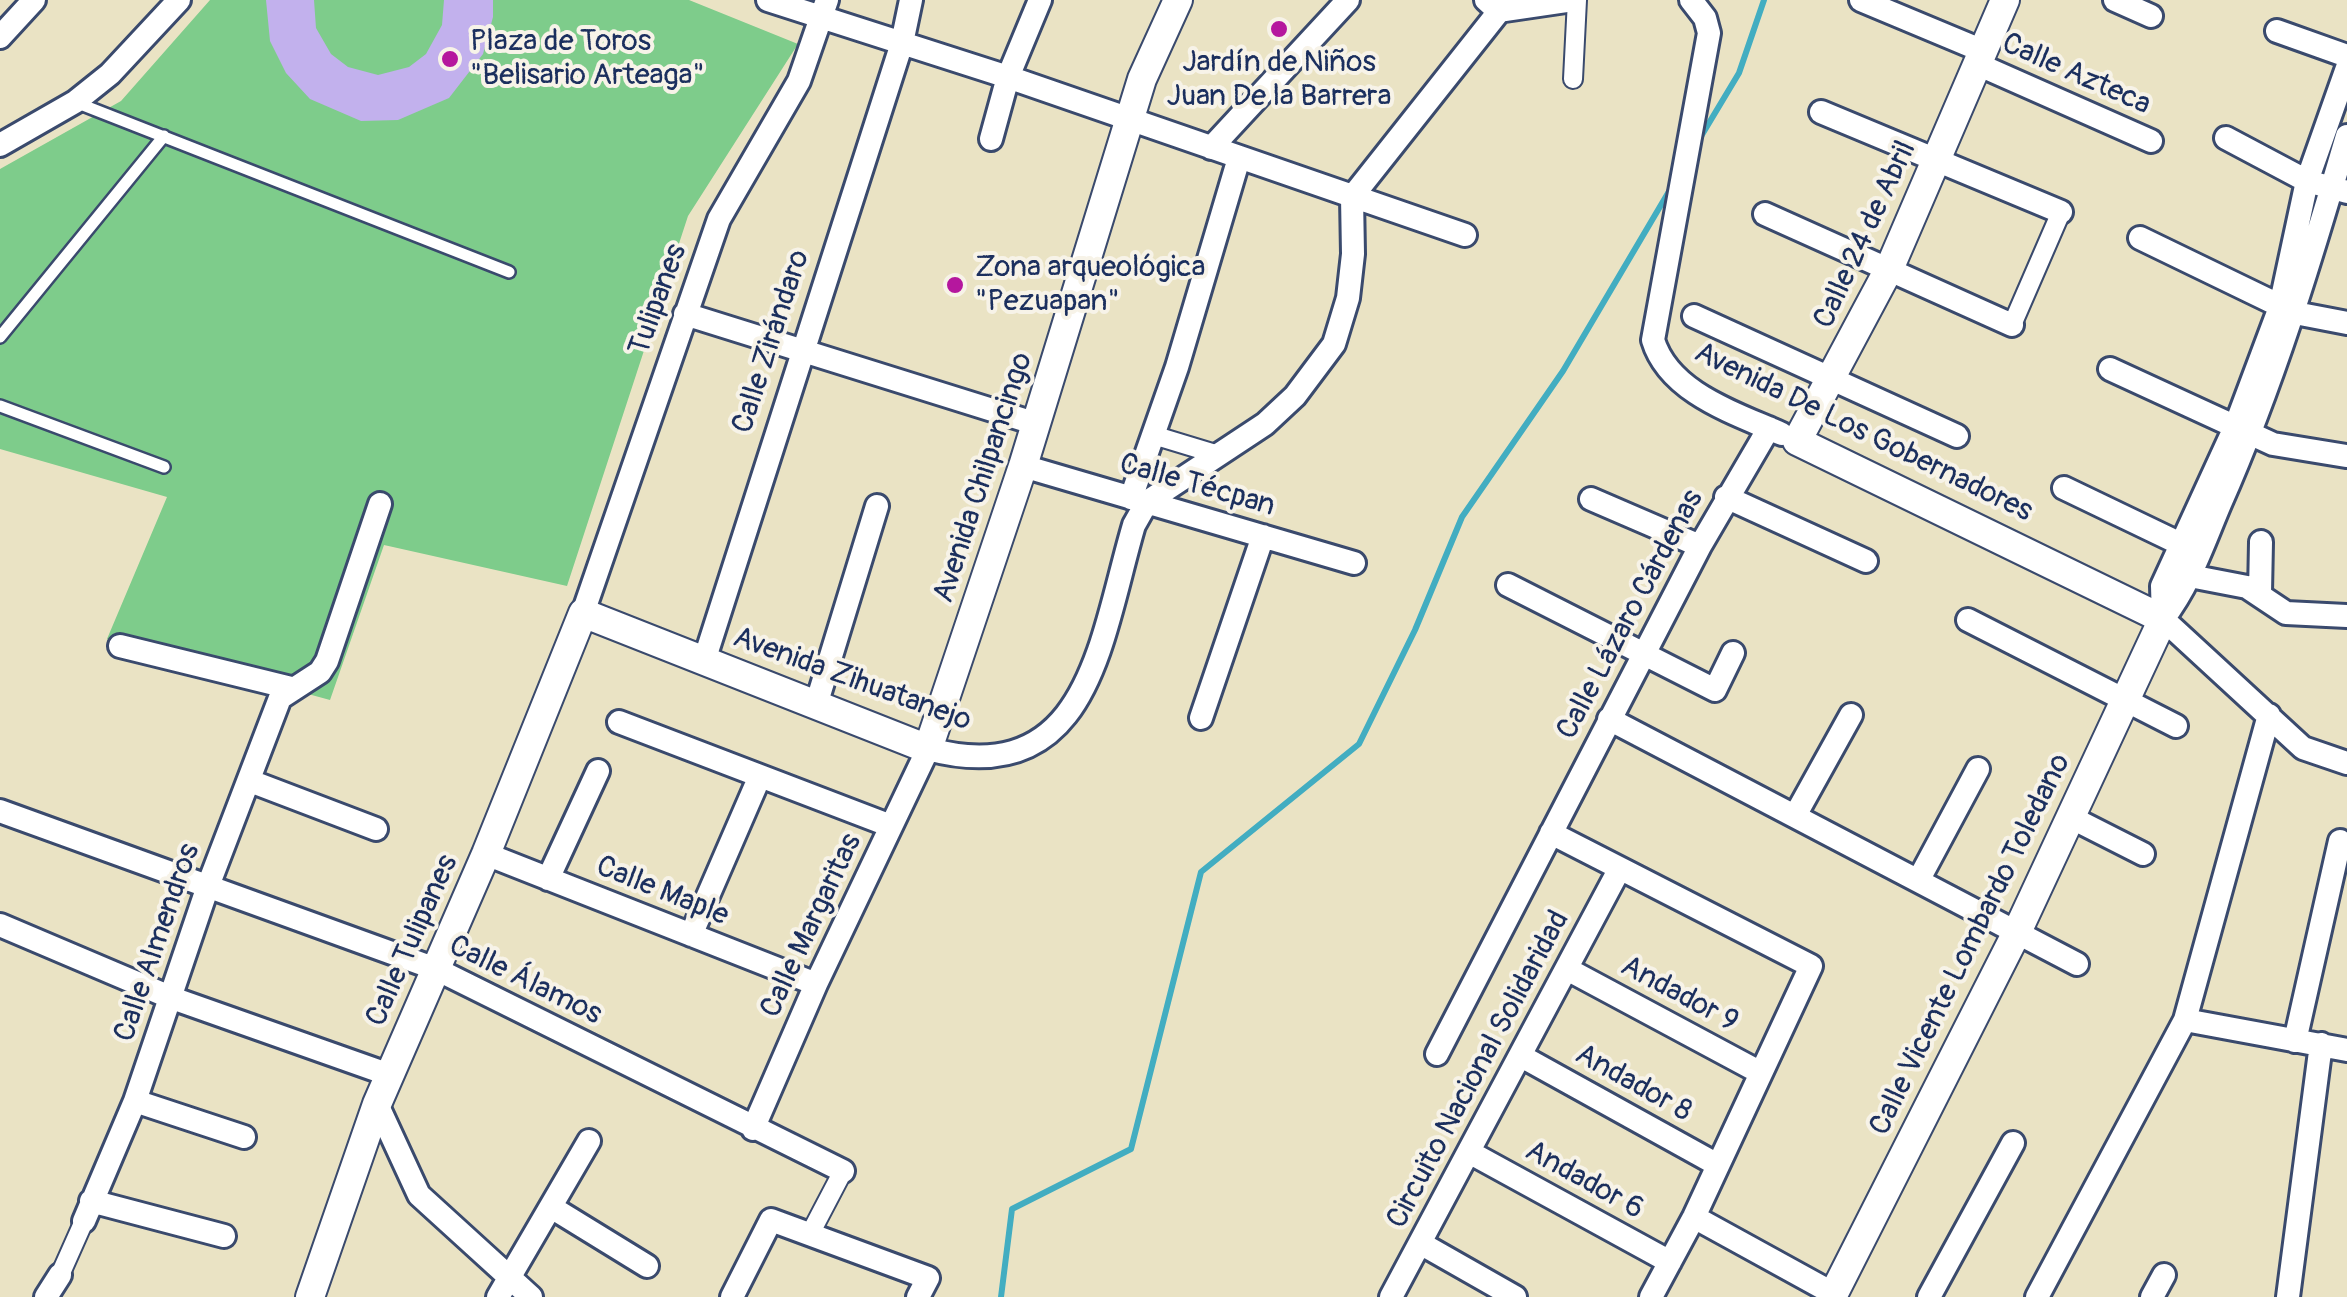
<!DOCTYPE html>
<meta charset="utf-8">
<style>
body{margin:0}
canvas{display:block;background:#eae3c4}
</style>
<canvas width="2347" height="1297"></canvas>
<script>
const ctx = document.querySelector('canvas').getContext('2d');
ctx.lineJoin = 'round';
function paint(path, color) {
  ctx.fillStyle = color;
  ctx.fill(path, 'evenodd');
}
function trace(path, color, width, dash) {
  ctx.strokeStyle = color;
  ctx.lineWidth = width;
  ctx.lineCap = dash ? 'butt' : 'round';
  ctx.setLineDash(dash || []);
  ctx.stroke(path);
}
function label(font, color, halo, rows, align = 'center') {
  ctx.font = font + ' Pangolin,sans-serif';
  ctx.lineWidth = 8;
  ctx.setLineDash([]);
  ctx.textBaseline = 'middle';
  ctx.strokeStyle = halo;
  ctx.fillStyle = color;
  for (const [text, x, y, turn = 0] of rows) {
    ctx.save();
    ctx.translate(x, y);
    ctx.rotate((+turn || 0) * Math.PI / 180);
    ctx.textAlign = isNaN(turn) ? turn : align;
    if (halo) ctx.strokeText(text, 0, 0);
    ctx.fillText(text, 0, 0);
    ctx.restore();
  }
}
paint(new Path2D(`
 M 210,0 L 689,0 L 798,44 L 688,216 L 567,586 L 384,545 L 330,700 L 107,639 L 167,497 L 0,449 L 0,169 L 121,101 Z`), '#7ecc8b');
trace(new Path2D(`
 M 1697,143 L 1739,73 L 1764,0
 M 1001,1297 L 1012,1209 L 1131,1149 L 1201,872 L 1359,744 L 1415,630 L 1462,517 L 1563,371 L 1671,188`), '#42adc1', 6);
paint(new Path2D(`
 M 266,0 L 314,0 L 316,28 L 331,54 L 348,67 L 378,75 L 409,67 L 426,54 L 442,25 L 444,0 L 493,0 L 493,17 L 483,54 L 449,98 L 398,120 L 361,121 L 310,99 L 286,73 L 270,41 Z`), '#c2b1ed');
const service = new Path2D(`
 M 75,102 L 509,272
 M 0,337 L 164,136
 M 0,406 L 164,467`);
const pedestrian = new Path2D(`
 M 1573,79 L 1577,0
 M 2012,325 L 2061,212
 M 1153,435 L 1219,455
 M 810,1234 L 843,1171
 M 60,1275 L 84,1221`);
const minor = new Path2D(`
 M 768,0 L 1008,77 L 1465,235
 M 1486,0 L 1498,11 L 1573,0
 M 1691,0 L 1705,18 L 1709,33 L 1653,340 C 1669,393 1735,413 1782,434
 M 1861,0 L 1983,51
 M 2115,0 L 2151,16
 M 2277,31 L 2347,56
 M 0,37 L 34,0
 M 1977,64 L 2151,141
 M 1821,112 L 2061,212
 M 2226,138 L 2307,181 L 2347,192
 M 991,139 L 1008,77 L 1040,0
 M 0,145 L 75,102 L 110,74 L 179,0
 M 1211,148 L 1348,0
 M 1765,214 L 2012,325
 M 2140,238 L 2295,313 L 2347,323
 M 685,314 L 1037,424
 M 1694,316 L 1957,436
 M 2110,369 L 2273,444 L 2346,456
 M 1023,466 L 1354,563
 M 2064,488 L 2191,549
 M 1726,497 L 1866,561
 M 1131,498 L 1177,367 L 1239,158
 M 1591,499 L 1700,546
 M 2190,576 L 2247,587 L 2286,613 L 2347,616
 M 1508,585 L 1715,690 L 1733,653
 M 2260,593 L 2261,542
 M 583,613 L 719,219 L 799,81 L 827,0
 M 2163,619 L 2162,586 L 2235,427 L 2280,307 L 2307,181 L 2347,68
 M 2163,619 C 2190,584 2203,544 2220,504 C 2273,384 2310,262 2347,136
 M 2163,619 L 2303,748 L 2347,763
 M 1968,620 L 2176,726
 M 120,646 L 291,688
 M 704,661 L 902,43 L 911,0
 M 816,705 L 877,506
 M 1201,718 L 1263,536
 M 1609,719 L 2077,964
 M 619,722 L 891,826
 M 250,781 L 376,829
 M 0,811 L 436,969 L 843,1171
 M 1796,814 L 1851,715
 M 2072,818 L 2143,854
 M 1551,833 L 1811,966 L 1694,1217 L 1651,1297
 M 486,854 L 816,984
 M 548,879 L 598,771
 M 1919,879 L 1978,769
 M 0,925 L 172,998 L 390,1075
 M 691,935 L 760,776
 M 1567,969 L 1761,1073
 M 2185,1020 L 2347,1050
 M 2295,1041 L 2340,841
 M 1437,1054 L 1700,546 L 1769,428
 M 1521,1056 L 1716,1164
 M 135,1101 L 244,1137
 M 377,1104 L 419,1195 L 531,1297
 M 753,1129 L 816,984 L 928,749 C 1089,792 1100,640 1134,525 L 1147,502 L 1265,424 L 1295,396 L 1334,344 L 1348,298 L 1353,254 L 1352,197 L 1508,0
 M 1469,1152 L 1670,1262
 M 91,1201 L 224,1236
 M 551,1207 L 647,1266
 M 1694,1217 L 1834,1294
 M 84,1221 L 135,1101 L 208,886 L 280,698 L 320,672 L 327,661 L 380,504
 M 1420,1243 L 1515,1297
 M 46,1297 L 60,1275
 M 498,1297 L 589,1141
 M 732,1297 L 771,1220 L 928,1278 L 918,1297
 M 1391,1297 L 1619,870
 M 1929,1297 L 2013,1143
 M 2037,1297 L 2185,1020 L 2269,715
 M 2152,1297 L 2164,1275
 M 2288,1297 L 2321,1044`);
const tertiary = new Path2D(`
 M 310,1297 L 377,1104 L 486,854 L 583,613 L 928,749 L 1023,466 L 1142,79 L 1178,0
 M 1832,1297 L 2017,932 L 2163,619 L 1797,441 L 1890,267 L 2005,0`);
trace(service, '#3a4a6d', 16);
trace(pedestrian, '#3a4a6d', 22);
trace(minor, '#3a4a6d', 28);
trace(tertiary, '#3a4a6d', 32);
trace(service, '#fff', 11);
trace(pedestrian, '#fff', 18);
trace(minor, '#fff', 22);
trace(tertiary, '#fff', 28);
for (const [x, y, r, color] of [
 [1279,29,10,"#b5179e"],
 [450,59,10,"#b5179e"],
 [955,285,10,"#b5179e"]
]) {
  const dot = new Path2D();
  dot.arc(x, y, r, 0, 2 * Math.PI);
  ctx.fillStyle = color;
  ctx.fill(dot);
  trace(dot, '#f7f3e8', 4);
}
label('30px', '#1b2f5e', '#f7f3e8', [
 ["Plaza de Toros",470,42],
 ["\"Belisario Arteaga\"",470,76],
 ["Jardín de Niños",1279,63,"center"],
 ["Juan De la Barrera",1279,97,"center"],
 ["Zona arqueológica",975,268],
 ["\"Pezuapan\"",975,302]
], 'left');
label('30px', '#1b2f5e', '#f7f3e8', [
 ["Calle Azteca",2076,75,24],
 ["Calle 24 de Abril",1866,235,-65],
 ["Tulipanes",659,300,-70],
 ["Calle Zirándaro",772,342,-72],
 ["Avenida De Los Gobernadores",1863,433,26],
 ["Avenida Chilpancingo",984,478,-72],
 ["Calle Técpan",1197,486,16],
 ["Calle Lázaro Cárdenas",1631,615,-62],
 ["Avenida Zihuatanejo",852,680,20],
 ["Calle Maple",662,892,22],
 ["Calle Margaritas",812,926,-65],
 ["Calle Tulipanes",413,941,-66],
 ["Calle Almendros",158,943,-71],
 ["Calle Vicente Lombardo Toledano",1971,945,-64],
 ["Calle Álamos",525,981,26],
 ["Andador 9",1679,995,28],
 ["Circuito Nacional Solidaridad",1479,1070,-62],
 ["Andador 8",1633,1084,29],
 ["Andador 6",1584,1181,29]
]);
</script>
